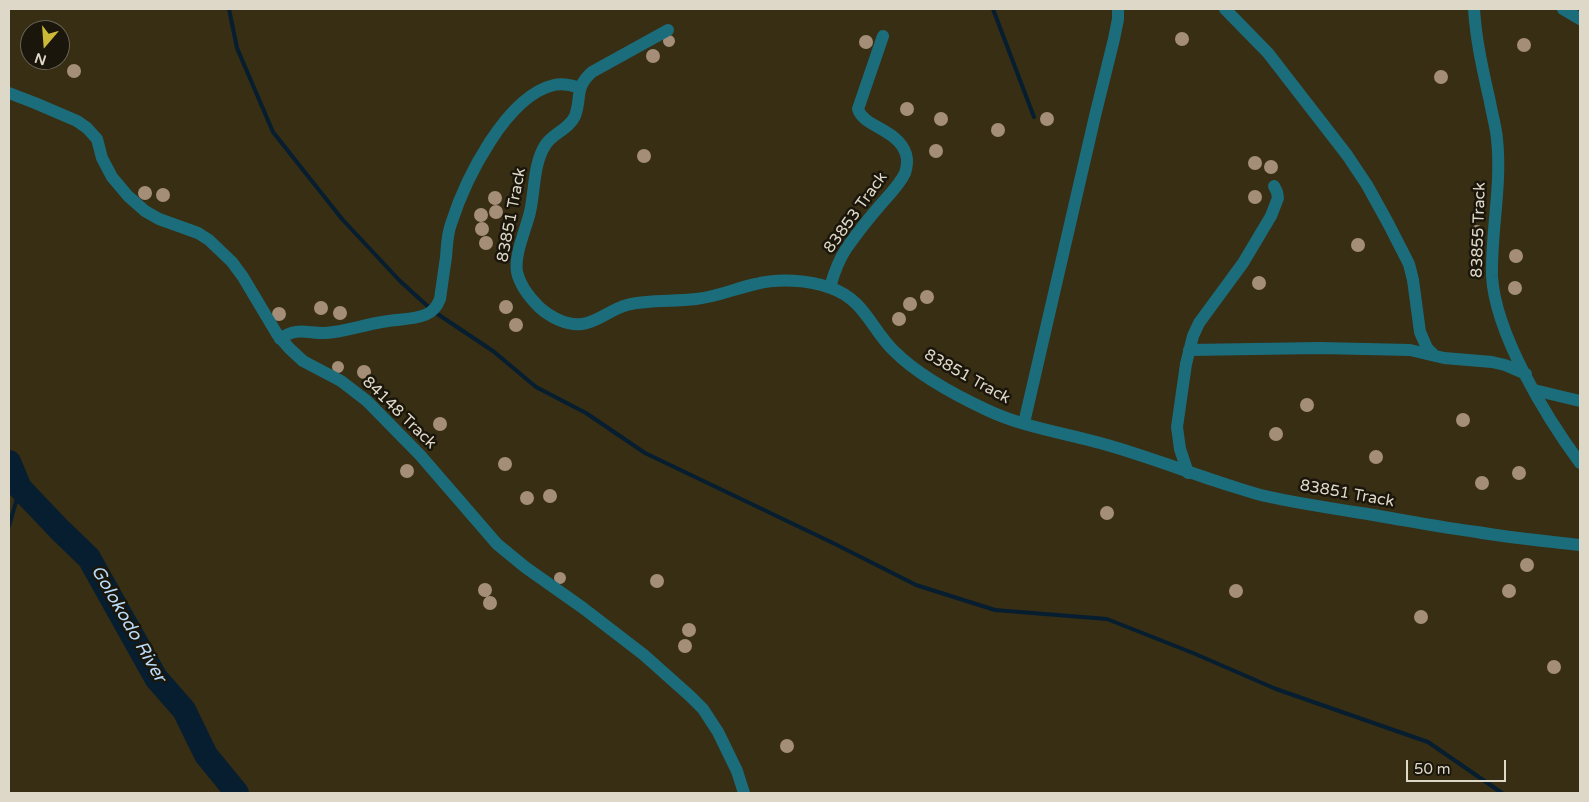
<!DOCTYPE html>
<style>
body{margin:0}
#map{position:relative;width:1589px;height:802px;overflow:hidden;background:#372e14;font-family:"Varela Round",sans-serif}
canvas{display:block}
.frame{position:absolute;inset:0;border:10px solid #ded8c8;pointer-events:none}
.north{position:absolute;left:20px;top:20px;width:50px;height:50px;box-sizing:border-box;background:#1b160b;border:1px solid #696457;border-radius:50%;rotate:198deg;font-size:14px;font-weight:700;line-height:20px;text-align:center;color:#ded8c8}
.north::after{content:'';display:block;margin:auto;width:18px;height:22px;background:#cdb938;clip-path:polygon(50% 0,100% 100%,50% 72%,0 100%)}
.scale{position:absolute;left:1406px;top:760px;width:100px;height:22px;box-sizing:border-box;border:2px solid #ded8c8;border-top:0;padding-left:6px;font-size:15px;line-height:18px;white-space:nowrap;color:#ded8c8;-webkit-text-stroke:4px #1b160b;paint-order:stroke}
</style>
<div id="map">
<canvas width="1589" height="802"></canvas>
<div class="frame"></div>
<div class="north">N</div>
<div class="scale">50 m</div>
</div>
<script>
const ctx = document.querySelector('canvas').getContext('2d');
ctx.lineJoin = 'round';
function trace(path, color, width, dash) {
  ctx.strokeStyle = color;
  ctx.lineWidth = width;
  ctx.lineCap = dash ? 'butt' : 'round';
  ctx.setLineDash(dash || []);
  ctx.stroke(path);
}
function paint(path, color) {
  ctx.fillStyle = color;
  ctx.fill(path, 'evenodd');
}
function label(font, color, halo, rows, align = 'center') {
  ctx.font = font + ' "Varela Round",sans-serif';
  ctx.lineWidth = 5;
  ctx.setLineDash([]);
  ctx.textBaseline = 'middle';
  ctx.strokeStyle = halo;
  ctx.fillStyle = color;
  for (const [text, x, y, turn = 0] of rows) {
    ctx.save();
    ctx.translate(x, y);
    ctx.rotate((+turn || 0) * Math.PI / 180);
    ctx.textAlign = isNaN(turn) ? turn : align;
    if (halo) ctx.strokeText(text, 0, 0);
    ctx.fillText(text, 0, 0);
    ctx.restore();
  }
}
trace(new Path2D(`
 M 229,9 L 237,48 L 273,132 L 342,219 L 400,281 L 433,311 L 493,351 L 536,387 L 586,413 L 645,453 L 833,543 L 916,585 L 995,610 L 1107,619 L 1193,653 L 1276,689 L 1428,742 L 1502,793
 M 993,9 L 1034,117
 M 9,526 L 20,488`), '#061e2f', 4);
trace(new Path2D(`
 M 9,462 L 20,488 L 59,529 L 89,558 L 156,678 L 184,710 L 206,755 L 237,793`), '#061e2f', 24);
paint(new Path2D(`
 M1175 39a7 7 0 1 1 14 0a7 7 0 1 1-14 0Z
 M663 41a6 6 0 1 1 12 0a6 6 0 1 1-12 0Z
 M859 42a7 7 0 1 1 14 0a7 7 0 1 1-14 0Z
 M1517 45a7 7 0 1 1 14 0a7 7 0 1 1-14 0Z
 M646 56a7 7 0 1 1 14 0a7 7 0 1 1-14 0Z
 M67 71a7 7 0 1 1 14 0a7 7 0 1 1-14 0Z
 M1434 77a7 7 0 1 1 14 0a7 7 0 1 1-14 0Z
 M900 109a7 7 0 1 1 14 0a7 7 0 1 1-14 0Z
 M1040 119a7 7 0 1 1 14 0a7 7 0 1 1-14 0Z
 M934 119a7 7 0 1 1 14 0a7 7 0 1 1-14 0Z
 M991 130a7 7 0 1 1 14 0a7 7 0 1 1-14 0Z
 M929 151a7 7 0 1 1 14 0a7 7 0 1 1-14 0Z
 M637 156a7 7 0 1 1 14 0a7 7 0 1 1-14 0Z
 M1248 163a7 7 0 1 1 14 0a7 7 0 1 1-14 0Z
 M1264 167a7 7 0 1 1 14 0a7 7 0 1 1-14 0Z
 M138 193a7 7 0 1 1 14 0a7 7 0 1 1-14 0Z
 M156 195a7 7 0 1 1 14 0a7 7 0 1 1-14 0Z
 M1248 197a7 7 0 1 1 14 0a7 7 0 1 1-14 0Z
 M488 198a7 7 0 1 1 14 0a7 7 0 1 1-14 0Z
 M489 212a7 7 0 1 1 14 0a7 7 0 1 1-14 0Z
 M474 215a7 7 0 1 1 14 0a7 7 0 1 1-14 0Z
 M475 229a7 7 0 1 1 14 0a7 7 0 1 1-14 0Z
 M1470 232a7 7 0 1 1 14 0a7 7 0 1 1-14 0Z
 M479 243a7 7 0 1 1 14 0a7 7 0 1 1-14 0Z
 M1351 245a7 7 0 1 1 14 0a7 7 0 1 1-14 0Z
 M1509 256a7 7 0 1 1 14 0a7 7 0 1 1-14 0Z
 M1252 283a7 7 0 1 1 14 0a7 7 0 1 1-14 0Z
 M1508 288a7 7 0 1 1 14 0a7 7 0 1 1-14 0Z
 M920 297a7 7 0 1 1 14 0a7 7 0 1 1-14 0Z
 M903 304a7 7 0 1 1 14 0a7 7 0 1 1-14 0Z
 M499 307a7 7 0 1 1 14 0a7 7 0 1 1-14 0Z
 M314 308a7 7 0 1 1 14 0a7 7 0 1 1-14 0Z
 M333 313a7 7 0 1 1 14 0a7 7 0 1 1-14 0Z
 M272 314a7 7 0 1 1 14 0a7 7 0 1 1-14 0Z
 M892 319a7 7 0 1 1 14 0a7 7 0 1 1-14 0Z
 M509 325a7 7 0 1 1 14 0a7 7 0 1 1-14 0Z
 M332 367a6 6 0 1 1 12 0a6 6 0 1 1-12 0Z
 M357 372a7 7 0 1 1 14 0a7 7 0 1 1-14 0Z
 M1300 405a7 7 0 1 1 14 0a7 7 0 1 1-14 0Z
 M1456 420a7 7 0 1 1 14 0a7 7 0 1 1-14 0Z
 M433 424a7 7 0 1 1 14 0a7 7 0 1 1-14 0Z
 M1269 434a7 7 0 1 1 14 0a7 7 0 1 1-14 0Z
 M1369 457a7 7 0 1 1 14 0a7 7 0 1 1-14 0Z
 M498 464a7 7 0 1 1 14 0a7 7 0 1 1-14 0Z
 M400 471a7 7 0 1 1 14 0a7 7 0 1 1-14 0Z
 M1512 473a7 7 0 1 1 14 0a7 7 0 1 1-14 0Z
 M1475 483a7 7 0 1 1 14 0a7 7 0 1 1-14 0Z
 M543 496a7 7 0 1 1 14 0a7 7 0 1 1-14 0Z
 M520 498a7 7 0 1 1 14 0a7 7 0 1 1-14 0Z
 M1100 513a7 7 0 1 1 14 0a7 7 0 1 1-14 0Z
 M1520 565a7 7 0 1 1 14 0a7 7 0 1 1-14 0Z
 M554 578a6 6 0 1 1 12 0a6 6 0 1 1-12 0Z
 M650 581a7 7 0 1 1 14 0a7 7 0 1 1-14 0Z
 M478 590a7 7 0 1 1 14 0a7 7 0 1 1-14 0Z
 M1502 591a7 7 0 1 1 14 0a7 7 0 1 1-14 0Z
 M1229 591a7 7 0 1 1 14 0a7 7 0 1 1-14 0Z
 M483 603a7 7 0 1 1 14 0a7 7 0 1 1-14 0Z
 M1414 617a7 7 0 1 1 14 0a7 7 0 1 1-14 0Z
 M682 630a7 7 0 1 1 14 0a7 7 0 1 1-14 0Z
 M678 646a7 7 0 1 1 14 0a7 7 0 1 1-14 0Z
 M1547 667a7 7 0 1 1 14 0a7 7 0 1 1-14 0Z
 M780 746a7 7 0 1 1 14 0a7 7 0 1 1-14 0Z`), '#a58e77');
trace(new Path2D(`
 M 1225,9 L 1268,53 L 1347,155 L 1367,185 L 1388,223 L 1409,264 L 1413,280 L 1420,332 L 1427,348 L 1435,356
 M 1474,9 C 1476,41 1483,71 1490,102 C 1492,114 1496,127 1497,139 C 1502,185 1491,230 1492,276 C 1495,333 1546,417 1580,463
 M 1563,9 L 1580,19
 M 668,30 L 592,72 C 574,88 582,97 575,116 C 569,129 554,133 546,144 C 533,163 535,191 530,212 C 526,229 514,255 517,272 C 520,286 529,297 539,307 C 550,317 567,326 582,324 C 598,322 611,309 627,305 C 649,299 673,302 696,299 C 717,297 736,288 756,284 C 779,278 809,280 831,288 C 865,300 871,329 894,351 C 917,374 957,396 987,410 C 1027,429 1072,434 1114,447 C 1151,458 1188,472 1225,484 C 1238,488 1252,493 1265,496 C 1297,503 1329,508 1361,513 C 1399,519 1438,527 1477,532 C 1511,538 1546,541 1580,545
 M 9,93 L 35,103 L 77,121 L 87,128 L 97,139 L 102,158 L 112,177 L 128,196 L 145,211 L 159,219 L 198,233 L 209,240 L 232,262 L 243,277 L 277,334 L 289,348 L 303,361 L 341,381 L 367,401 L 420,455 L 497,544 L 525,567 L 583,608 L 644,655 L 690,696 L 703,709 L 718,732 L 737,771 L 744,793
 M 830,287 C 834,273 838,261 846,249 C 857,233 869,218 882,203 C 890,194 900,184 905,173 C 907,167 908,161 906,154 C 898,129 863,127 858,109 L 883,36
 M 280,339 C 296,327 306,333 325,333 C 344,332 363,325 382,322 C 396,319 412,320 425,315 C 433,312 437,307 440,299 C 442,285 444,271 446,257 C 447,246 447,235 451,224 C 465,180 506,96 554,85 C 563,83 571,85 580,88
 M 1189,350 L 1320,348 L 1410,350 L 1444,358 L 1492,362 L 1505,365 L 1526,374
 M 1534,390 L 1580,401
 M 1024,423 L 1095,116 L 1114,39 L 1118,19 L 1118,9
 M 1188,473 L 1180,449 L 1177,427 L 1186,364 L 1193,336 L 1199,323 L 1243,263 L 1271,216 L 1278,198 L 1277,192 L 1274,186`), '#1c6d7b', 12);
label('16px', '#ded8c8', '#1b160b', [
 ["83853 Track",856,213,-54],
 ["83851 Track",512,215,-79],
 ["83855 Track",1479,230,-88],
 ["83851 Track",967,377,29],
 ["84148 Track",399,413,44],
 ["83851 Track",1347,494,10]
]);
label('italic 18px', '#b8dcfa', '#1b160b', [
 ["Golokodo River",128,624,60]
]);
</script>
